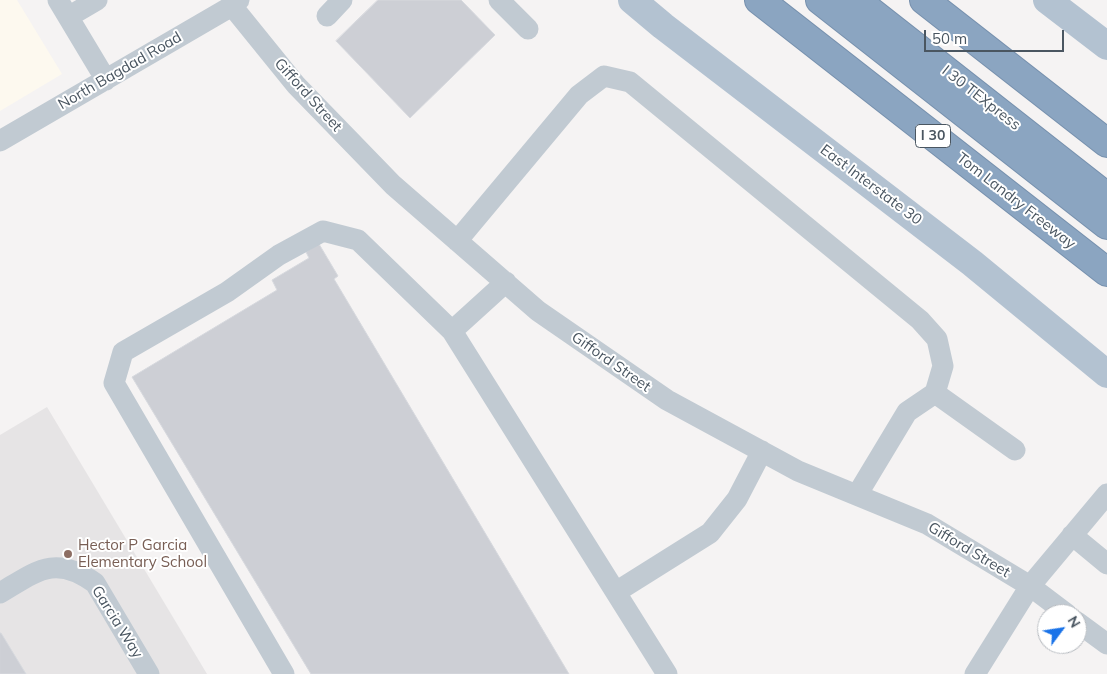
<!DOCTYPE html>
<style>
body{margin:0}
#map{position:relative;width:1107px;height:674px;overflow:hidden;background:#f5f3f3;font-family:Mulish,sans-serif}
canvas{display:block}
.north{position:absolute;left:1037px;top:604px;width:50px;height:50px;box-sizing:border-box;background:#fff;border:1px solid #b7bbc0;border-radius:50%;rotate:59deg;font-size:14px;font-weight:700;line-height:20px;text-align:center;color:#4a5661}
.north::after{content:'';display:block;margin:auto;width:18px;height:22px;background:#1a73e8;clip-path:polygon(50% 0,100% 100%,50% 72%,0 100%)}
.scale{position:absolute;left:924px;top:30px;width:140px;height:22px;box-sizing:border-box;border:2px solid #4a5661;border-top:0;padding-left:6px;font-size:15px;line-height:18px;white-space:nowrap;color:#4a5661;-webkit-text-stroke:4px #fff;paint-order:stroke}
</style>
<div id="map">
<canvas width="1107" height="674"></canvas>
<div class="north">N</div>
<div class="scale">50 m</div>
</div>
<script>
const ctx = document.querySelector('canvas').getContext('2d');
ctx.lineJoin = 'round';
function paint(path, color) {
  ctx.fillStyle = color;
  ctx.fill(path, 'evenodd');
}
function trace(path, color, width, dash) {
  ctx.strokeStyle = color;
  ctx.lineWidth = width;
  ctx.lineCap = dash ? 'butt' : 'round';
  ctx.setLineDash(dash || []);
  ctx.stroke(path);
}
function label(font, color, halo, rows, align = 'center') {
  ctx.font = font + ' Mulish,sans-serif';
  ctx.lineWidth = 4;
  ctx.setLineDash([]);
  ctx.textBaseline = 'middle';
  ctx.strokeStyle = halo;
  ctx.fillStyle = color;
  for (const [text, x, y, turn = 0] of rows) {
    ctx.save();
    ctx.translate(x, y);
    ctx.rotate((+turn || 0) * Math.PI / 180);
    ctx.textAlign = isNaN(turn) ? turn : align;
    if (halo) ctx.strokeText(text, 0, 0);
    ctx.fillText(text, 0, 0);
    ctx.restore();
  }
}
paint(new Path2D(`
 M 0,0 L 17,0 L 62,74 L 0,111 Z`), '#fdf9ef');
paint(new Path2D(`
 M 47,407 L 207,674 L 0,674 L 0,435 Z`), '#e6e4e5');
const building = new Path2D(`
 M 378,0 L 461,0 L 495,35 L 410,118 L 336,41 Z
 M 319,244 L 338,276 L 334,279 L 569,674 L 311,674 L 132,377 L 277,290 L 272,280 L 309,258 L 306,252 Z
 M 0,633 L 1,633 L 26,674 L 0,674 Z`);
paint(building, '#cdcfd5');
trace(building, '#d7d9de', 1);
const highway = new Path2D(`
 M 759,0 L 1107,272
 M 820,0 L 1107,225
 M 856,0 L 1107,197
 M 924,0 L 1107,143`);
trace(highway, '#7690ad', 30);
trace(new Path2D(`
 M 58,0 L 106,80
 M 499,0 L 528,29
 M 232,6 L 296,85 L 393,185 L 538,311 L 667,400 L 798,471 L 927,524 L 1030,586 L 1067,614
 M 327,16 L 342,0
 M 68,17 L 97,0
 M 0,141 L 232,6 L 239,0
 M 457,241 L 579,95 L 604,76 L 630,82 L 920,320 L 937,339 L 943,366 L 935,393 L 1015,450
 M 452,331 L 506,282
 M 857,495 L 907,412 L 935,393
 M 1072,535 L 1107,564
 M 616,592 L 710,533 L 737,499 L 762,451
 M 0,593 C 37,571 55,554 95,583 L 149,674
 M 1077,622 L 1107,644
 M 284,674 L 114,383 L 123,352 L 227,292 L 279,255 L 323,231 L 358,240 L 452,331 L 667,674
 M 975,674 L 1030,586 L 1107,494`), '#c1cad2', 21);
trace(new Path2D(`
 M 632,0 L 663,26 L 972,263 L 1107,374
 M 1047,0 L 1107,46`), '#b3c2d1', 28);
trace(highway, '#8ba5c1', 28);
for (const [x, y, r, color] of [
 [68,554,5,"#8d6e63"]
]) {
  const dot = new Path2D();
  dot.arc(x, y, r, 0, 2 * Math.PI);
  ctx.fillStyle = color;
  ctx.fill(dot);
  trace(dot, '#fff', 2);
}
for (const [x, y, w] of [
 [933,136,35]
]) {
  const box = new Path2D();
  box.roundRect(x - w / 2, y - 11.5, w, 23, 4);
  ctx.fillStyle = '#fff';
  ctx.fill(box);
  trace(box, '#4a5661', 1);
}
label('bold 14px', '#4a5661', null, [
 ["I 30",933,136]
]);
label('15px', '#4a5661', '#fff', [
 ["North Bagdad Road",120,71,-30],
 ["Gifford Street",308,95,48],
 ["I 30 TEXpress",981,98,38],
 ["East Interstate 30",871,185,37],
 ["Tom Landry Freeway",1016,201,38],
 ["Gifford Street",611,362,35],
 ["Gifford Street",969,550,31],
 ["Garcia Way",117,622,58]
]);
label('15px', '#785e54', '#fff', [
 ["Hector P Garcia",78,545],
 ["Elementary School",78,562]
], 'left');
</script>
